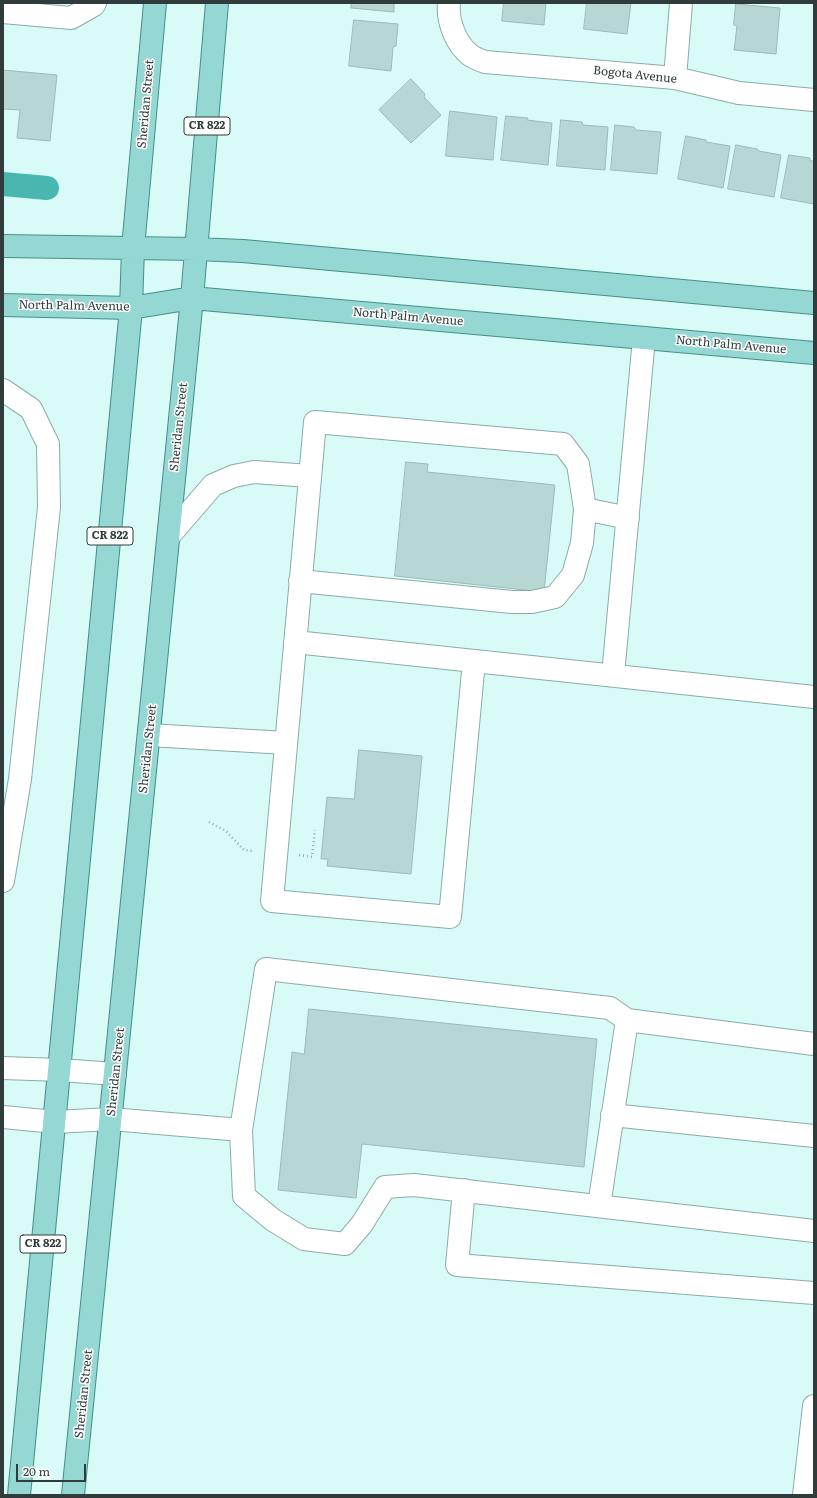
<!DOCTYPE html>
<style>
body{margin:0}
#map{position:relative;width:817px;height:1498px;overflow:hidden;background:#d9fbf7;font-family:Literata,serif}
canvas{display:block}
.frame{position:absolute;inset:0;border:4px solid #2f3c3b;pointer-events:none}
.scale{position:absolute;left:16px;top:1464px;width:70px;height:18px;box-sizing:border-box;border:2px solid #2f3c3b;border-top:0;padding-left:5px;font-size:12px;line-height:14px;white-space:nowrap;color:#2f3c3b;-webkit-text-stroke:3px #fff;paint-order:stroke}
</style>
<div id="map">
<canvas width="817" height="1498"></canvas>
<div class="frame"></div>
<div class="scale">20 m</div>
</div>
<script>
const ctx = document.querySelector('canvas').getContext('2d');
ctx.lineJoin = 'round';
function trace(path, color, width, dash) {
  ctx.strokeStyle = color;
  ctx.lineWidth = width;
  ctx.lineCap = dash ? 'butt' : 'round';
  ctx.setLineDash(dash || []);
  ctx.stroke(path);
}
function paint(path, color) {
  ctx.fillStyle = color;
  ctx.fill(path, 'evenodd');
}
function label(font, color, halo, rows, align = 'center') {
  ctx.font = font + ' Literata,serif';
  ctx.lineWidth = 3;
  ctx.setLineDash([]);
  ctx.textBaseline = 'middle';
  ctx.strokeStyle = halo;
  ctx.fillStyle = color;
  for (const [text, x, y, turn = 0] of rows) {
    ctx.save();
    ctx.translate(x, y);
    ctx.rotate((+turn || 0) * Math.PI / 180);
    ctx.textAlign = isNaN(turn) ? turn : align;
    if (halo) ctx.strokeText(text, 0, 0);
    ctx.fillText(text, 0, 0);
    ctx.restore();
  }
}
trace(new Path2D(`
 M 3,184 L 47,188`), '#49b7b0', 24);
const building = new Path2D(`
 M 352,3 L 394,3 L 394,12 L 351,8 Z
 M 504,3 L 546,3 L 544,25 L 502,21 Z
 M 587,3 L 631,3 L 627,34 L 584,29 Z
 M 736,4 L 780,8 L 776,54 L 734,50 L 737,26 L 734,25 Z
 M 354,20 L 398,24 L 396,46 L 393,47 L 391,71 L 349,66 Z
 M 3,70 L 57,75 L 50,141 L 17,138 L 20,110 L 3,109 Z
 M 411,79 L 425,94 L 424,97 L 441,115 L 411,143 L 379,110 Z
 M 450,111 L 497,117 L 493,160 L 446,156 Z
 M 506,116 L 528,118 L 527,120 L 552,123 L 548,165 L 501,160 Z
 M 561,120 L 582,122 L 583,125 L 608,127 L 605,170 L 557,166 Z
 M 615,125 L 634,127 L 636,130 L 661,132 L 657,174 L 611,170 Z
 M 686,136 L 706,140 L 706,142 L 730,146 L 723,188 L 678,179 Z
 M 736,145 L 757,149 L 759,151 L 781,155 L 774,197 L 728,189 Z
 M 789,155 L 810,158 L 810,161 L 814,161 L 814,204 L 781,198 Z
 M 406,462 L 428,464 L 427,472 L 555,485 L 544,592 L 395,576 Z
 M 359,750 L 422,756 L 411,874 L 327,866 L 328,859 L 321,859 L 327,797 L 354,799 Z
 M 309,1009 L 597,1039 L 584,1167 L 362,1144 L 356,1198 L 278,1190 L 292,1052 L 304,1054 Z`);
paint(building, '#b6d7d4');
trace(building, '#9abbb8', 1);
const minor = new Path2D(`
 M 449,3 C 447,21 456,44 470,55 C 474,58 480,60 485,62 L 675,78 L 739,93 L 814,100
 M 3,12 L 71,18 L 94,5 L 95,3
 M 675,78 L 681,3
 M 3,390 L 31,409 L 48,444 L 49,507 L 20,779 L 3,881
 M 169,536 L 213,485 L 234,476 L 254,472 L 310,476
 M 300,581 L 512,602 L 532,602 L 555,597 L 573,575 L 582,543 L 585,509
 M 295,642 L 814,697
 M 474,661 L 450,917 L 272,901 L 315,422 L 563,444 L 578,464 L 585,509 L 628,518
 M 613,675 L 644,338
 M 149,735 L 286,743
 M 814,1044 L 627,1020 L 610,1008 L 266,969 L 241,1130 L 244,1196 L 273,1220 L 304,1239 L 345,1244 L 362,1224 L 385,1187 L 414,1185 L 814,1231
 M 3,1068 L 60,1070 L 115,1074
 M 612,1115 L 814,1136
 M 3,1117 L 55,1122 L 111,1119 L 241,1130
 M 464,1190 L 457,1265 L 814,1293
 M 599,1206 L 627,1020
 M 804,1495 L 814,1406`);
const major = new Path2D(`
 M 3,246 L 196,249 L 243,251 L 814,303
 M 3,305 L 131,308 L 192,298 L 814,353
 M 19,1495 L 131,308 L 133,248 L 155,3
 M 73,1495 L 192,298 L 217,3`);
trace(minor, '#8baba8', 24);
trace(major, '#448f8a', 24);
trace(new Path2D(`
 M 209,822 L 226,831 L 244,850 L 254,851
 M 299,855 L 312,857 L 315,830`), '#93acaa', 2.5, [1, 3]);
trace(minor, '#fff', 22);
trace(major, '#95d7d3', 22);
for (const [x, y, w] of [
 [207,126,46],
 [110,536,46],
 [43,1244,46]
]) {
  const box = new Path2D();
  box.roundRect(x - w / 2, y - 9, w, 18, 3);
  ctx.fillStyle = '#fff';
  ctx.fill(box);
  trace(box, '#2f3c3b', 1);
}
label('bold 11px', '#2f3c3b', null, [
 ["CR 822",207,126],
 ["CR 822",110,536],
 ["CR 822",43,1244]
]);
label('12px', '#2f3c3b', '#fff', [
 ["Bogota Avenue",635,75,6],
 ["Sheridan Street",146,104,-85],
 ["North Palm Avenue",74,306,1],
 ["North Palm Avenue",408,317,5],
 ["North Palm Avenue",731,345,5],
 ["Sheridan Street",179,427,-84],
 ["Sheridan Street",148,749,-84],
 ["Sheridan Street",116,1072,-84],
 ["Sheridan Street",84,1394,-84]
]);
</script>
